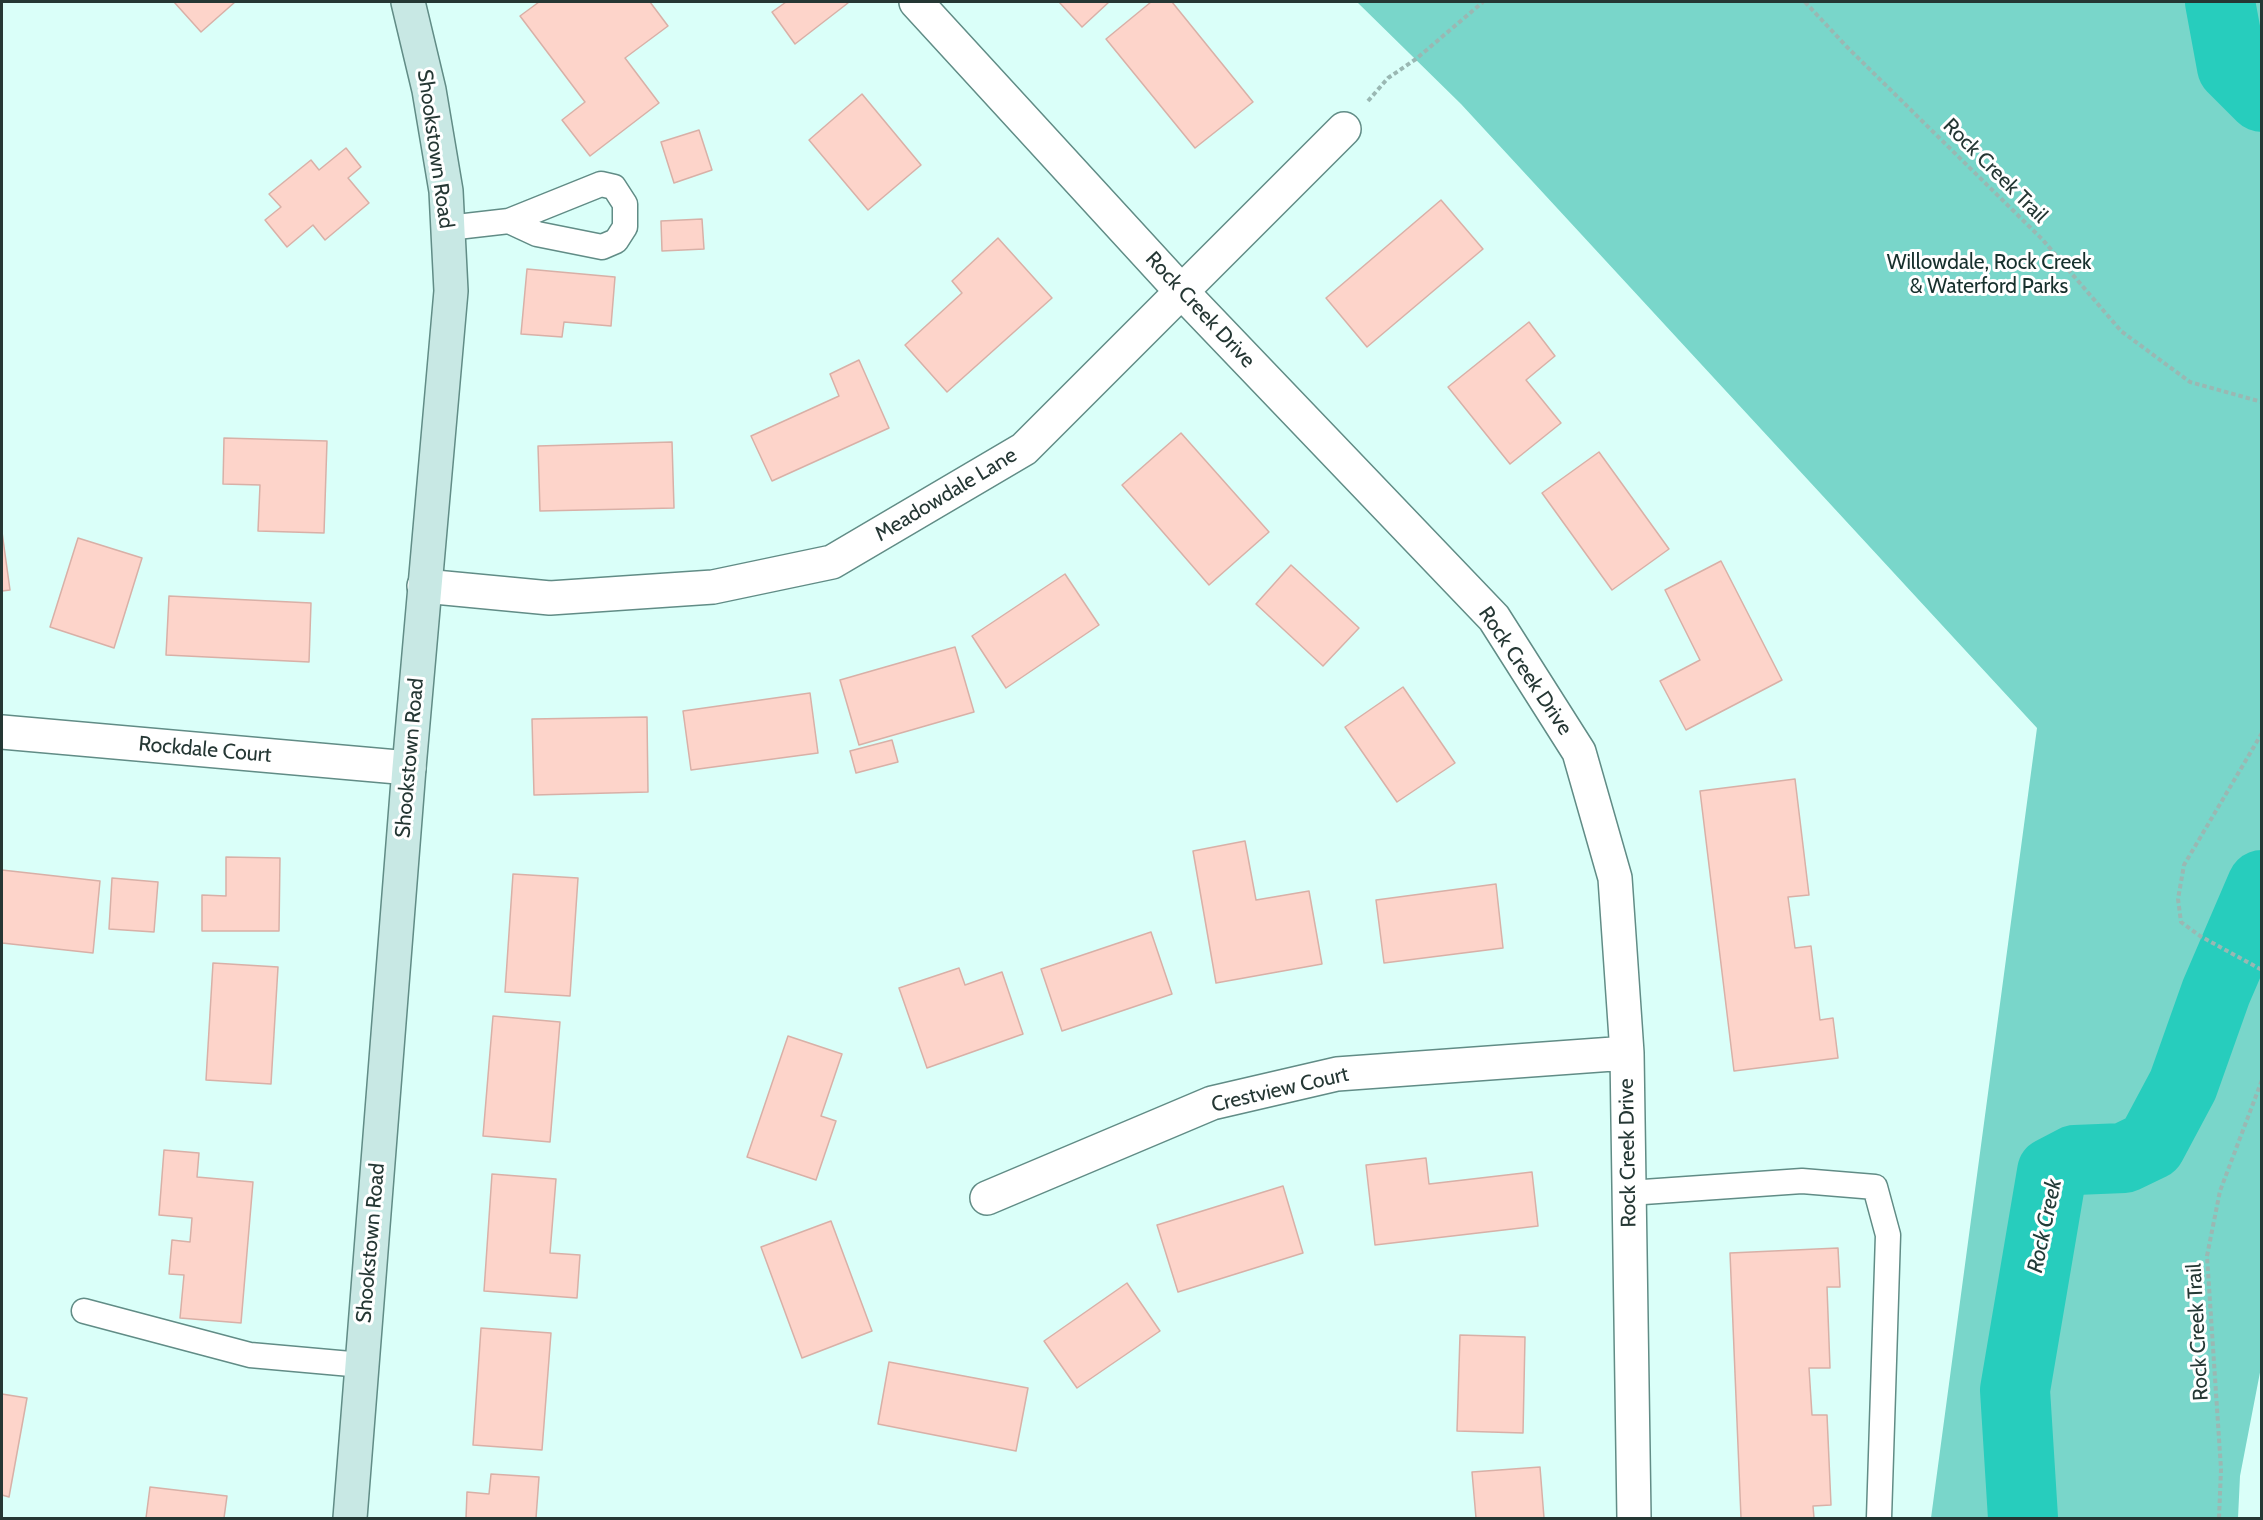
<!DOCTYPE html>
<style>
body{margin:0}
#map{position:relative;width:2263px;height:1520px;overflow:hidden;background:#dafff9;font-family:Cabin,sans-serif}
canvas{display:block}
.frame{position:absolute;inset:0;border:3px solid #253734;pointer-events:none}
</style>
<div id="map">
<canvas width="2263" height="1520"></canvas>
<div class="frame"></div>
</div>
<script>
const ctx = document.querySelector('canvas').getContext('2d');
ctx.lineJoin = 'round';
function paint(path, color) {
  ctx.fillStyle = color;
  ctx.fill(path, 'evenodd');
}
function trace(path, color, width, dash) {
  ctx.strokeStyle = color;
  ctx.lineWidth = width;
  ctx.lineCap = dash ? 'butt' : 'round';
  ctx.setLineDash(dash || []);
  ctx.stroke(path);
}
function label(font, color, halo, rows, align = 'center') {
  ctx.font = font + ' Cabin,sans-serif';
  ctx.lineWidth = 6;
  ctx.setLineDash([]);
  ctx.textBaseline = 'middle';
  ctx.strokeStyle = halo;
  ctx.fillStyle = color;
  for (const [text, x, y, turn = 0] of rows) {
    ctx.save();
    ctx.translate(x, y);
    ctx.rotate((+turn || 0) * Math.PI / 180);
    ctx.textAlign = isNaN(turn) ? turn : align;
    if (halo) ctx.strokeText(text, 0, 0);
    ctx.fillText(text, 0, 0);
    ctx.restore();
  }
}
paint(new Path2D(`
 M 1357,2 L 2261,2 L 2262,1362 L 2240,1476 L 2238,1518 L 1931,1518 L 2037,728 L 1461,104 Z`), '#79d6ca');
trace(new Path2D(`
 M 2220,2 L 2232,67 L 2262,97
 M 2023,1518 L 2015,1390 L 2052,1172 L 2075,1160 L 2124,1158 L 2151,1145 L 2183,1085 L 2216,992 L 2262,885`), '#27cdbd', 70);
const building = new Path2D(`
 M 174,2 L 235,2 L 201,32 Z
 M 539,2 L 650,2 L 668,26 L 625,58 L 659,103 L 590,156 L 562,120 L 585,102 L 520,16 Z
 M 786,2 L 846,2 L 848,3 L 795,44 L 772,12 Z
 M 1059,2 L 1109,2 L 1082,27 Z
 M 1151,2 L 1172,2 L 1253,102 L 1195,148 L 1106,39 Z
 M 862,94 L 921,165 L 868,210 L 809,140 Z
 M 699,130 L 712,170 L 674,183 L 661,142 Z
 M 346,148 L 361,167 L 348,178 L 369,203 L 325,240 L 313,225 L 287,247 L 265,220 L 281,207 L 269,194 L 311,160 L 319,170 Z
 M 1441,200 L 1483,249 L 1367,347 L 1326,298 Z
 M 702,219 L 704,249 L 662,251 L 661,221 Z
 M 998,238 L 1052,298 L 947,392 L 905,345 L 962,293 L 952,281 Z
 M 527,269 L 615,277 L 611,326 L 564,322 L 562,337 L 521,334 Z
 M 1529,322 L 1555,356 L 1526,380 L 1561,423 L 1510,464 L 1448,387 Z
 M 859,360 L 889,428 L 772,481 L 751,436 L 839,396 L 830,374 Z
 M 1181,433 L 1269,532 L 1209,585 L 1122,485 Z
 M 224,438 L 327,441 L 324,533 L 258,531 L 260,485 L 223,484 Z
 M 672,442 L 674,508 L 540,511 L 538,446 Z
 M 1599,452 L 1669,549 L 1612,590 L 1542,493 Z
 M 2,532 L 10,590 L 2,591 Z
 M 78,538 L 142,558 L 114,648 L 50,627 Z
 M 1721,561 L 1782,680 L 1686,730 L 1660,681 L 1700,660 L 1665,590 Z
 M 1291,565 L 1359,628 L 1323,666 L 1256,604 Z
 M 1065,574 L 1099,625 L 1006,688 L 972,636 Z
 M 169,596 L 311,603 L 309,662 L 166,655 Z
 M 955,647 L 974,712 L 859,745 L 840,680 Z
 M 1403,687 L 1455,763 L 1397,802 L 1345,727 Z
 M 810,693 L 818,753 L 691,770 L 683,711 Z
 M 647,717 L 648,792 L 534,795 L 532,719 Z
 M 892,740 L 898,762 L 856,773 L 850,751 Z
 M 1795,779 L 1809,895 L 1788,897 L 1795,948 L 1811,946 L 1820,1020 L 1833,1018 L 1838,1058 L 1734,1071 L 1700,791 Z
 M 1245,841 L 1256,900 L 1309,891 L 1322,964 L 1216,983 L 1193,851 Z
 M 226,857 L 280,858 L 279,931 L 202,931 L 202,895 L 226,896 Z
 M 2,870 L 100,881 L 93,953 L 2,943 Z
 M 513,874 L 578,878 L 570,996 L 505,992 Z
 M 112,878 L 158,882 L 154,932 L 109,929 Z
 M 1496,884 L 1503,948 L 1384,963 L 1376,900 Z
 M 1151,932 L 1172,994 L 1062,1031 L 1041,969 Z
 M 213,963 L 278,967 L 271,1084 L 206,1080 Z
 M 959,968 L 965,985 L 1002,972 L 1023,1034 L 927,1068 L 899,988 Z
 M 493,1016 L 560,1022 L 550,1142 L 483,1136 Z
 M 788,1036 L 842,1054 L 821,1116 L 836,1121 L 816,1180 L 747,1157 Z
 M 164,1150 L 199,1153 L 197,1177 L 253,1182 L 241,1323 L 180,1318 L 184,1275 L 169,1274 L 172,1240 L 190,1242 L 192,1218 L 159,1215 Z
 M 1426,1158 L 1429,1184 L 1532,1172 L 1538,1226 L 1375,1245 L 1366,1165 Z
 M 492,1174 L 556,1179 L 550,1253 L 580,1255 L 577,1298 L 484,1291 Z
 M 1283,1186 L 1303,1253 L 1178,1292 L 1157,1225 Z
 M 831,1221 L 872,1331 L 802,1358 L 761,1247 Z
 M 1838,1248 L 1840,1287 L 1827,1287 L 1830,1368 L 1809,1368 L 1812,1415 L 1827,1415 L 1831,1505 L 1813,1506 L 1814,1518 L 1741,1518 L 1730,1253 Z
 M 1127,1283 L 1160,1331 L 1077,1388 L 1044,1341 Z
 M 481,1328 L 551,1333 L 542,1450 L 473,1445 Z
 M 1460,1335 L 1525,1337 L 1523,1433 L 1457,1431 Z
 M 889,1362 L 1028,1388 L 1016,1451 L 878,1424 Z
 M 2,1394 L 27,1398 L 9,1497 L 2,1495 Z
 M 1540,1467 L 1544,1518 L 1476,1518 L 1472,1472 Z
 M 491,1474 L 539,1477 L 536,1518 L 466,1518 L 467,1492 L 489,1494 Z
 M 150,1487 L 227,1496 L 224,1518 L 146,1518 Z`);
paint(building, '#fdd4ca');
trace(building, '#d8b0a7', 1.5);
const lane = new Path2D(`
 M 448,228 L 509,221 L 601,184 L 614,187 L 625,204 L 625,227 L 616,241 L 602,247 L 537,234 L 509,221
 M 1629,1193 L 1802,1181 L 1875,1187 L 1888,1235 L 1879,1518
 M 84,1311 L 250,1355 L 362,1365`);
const street = new Path2D(`
 M 916,2 L 1182,292 L 1494,618 L 1579,752 L 1615,878 L 1627,1053 L 1634,1518
 M 424,586 L 550,598 L 713,587 L 832,562 L 1024,449 L 1344,129
 M 2,732 L 409,768
 M 987,1198 L 1212,1103 L 1337,1074 L 1627,1053`);
const secondary = new Path2D(`
 M 350,1518 L 409,768 L 451,291 L 446,191 L 429,90 L 408,2`);
trace(lane, '#618c86', 27);
trace(street, '#618c86', 36);
trace(secondary, '#618c86', 36);
trace(new Path2D(`
 M 1805,2 L 1846,46 L 2042,239 L 2121,331 L 2190,382 L 2262,402
 M 1368,101 L 1388,78 L 1416,59 L 1483,2
 M 2262,733 L 2184,865 L 2178,899 L 2181,922 L 2200,936 L 2262,970
 M 2219,1518 L 2221,1469 L 2207,1256 L 2220,1191 L 2262,1080`), '#9ab8b3', 4, [4.5, 3]);
trace(lane, '#fff', 24);
trace(street, '#fff', 33);
trace(secondary, '#c8e8e4', 33);
label('21px', '#253734', '#fff', [
 ["Shookstown Road",435,149,82],
 ["Rock Creek Trail",1995,171,45],
 ["Rock Creek Drive",1200,310,47],
 ["Meadowdale Lane",946,495,-31],
 ["Rock Creek Drive",1525,671,56],
 ["Rockdale Court",205,750,5],
 ["Shookstown Road",410,758,-85],
 ["Crestview Court",1280,1090,-13],
 ["Rock Creek Drive",1628,1153,-91],
 ["Shookstown Road",371,1243,-85],
 ["Rock Creek Trail",2198,1332,-93]
]);
label('21px', '#17302d', '#fff', [
 ["Willowdale, Rock Creek",1989,263],
 ["& Waterford Parks",1989,287]
]);
label('italic 22px', '#223b38', '#fff', [
 ["Rock Creek",2045,1226,-78]
]);
</script>
